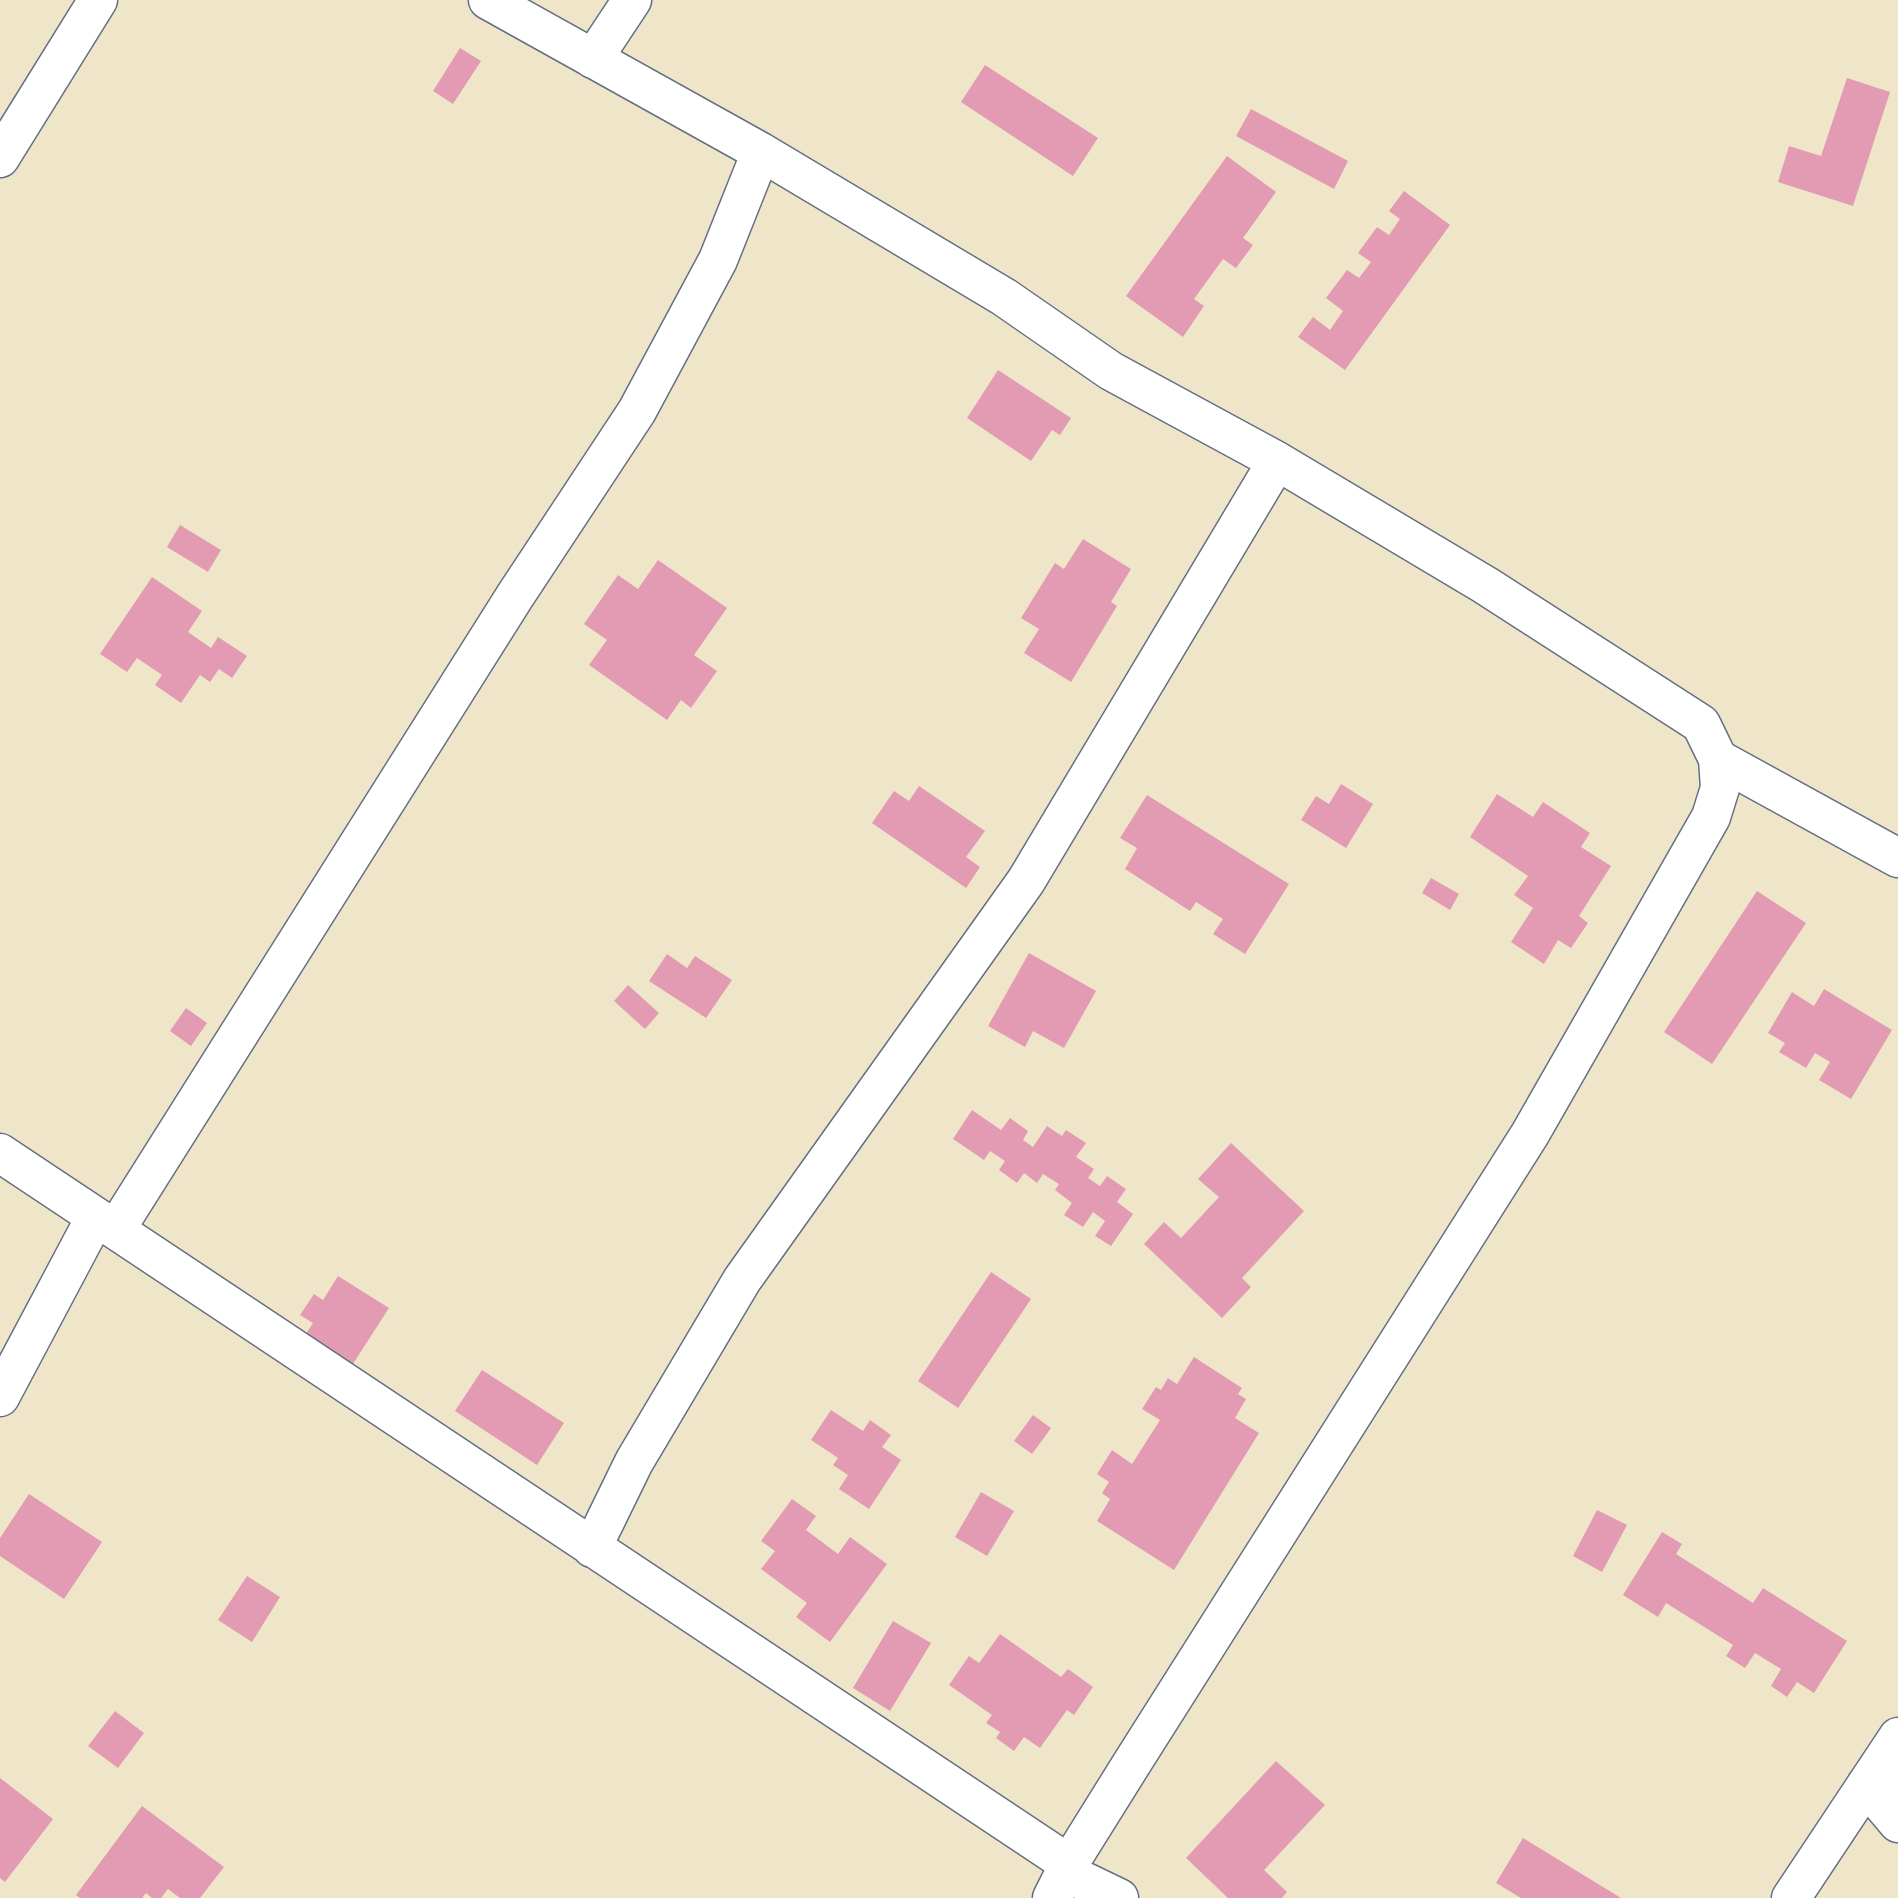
<!DOCTYPE html>
<style>
body{margin:0}
canvas{display:block;background:#efe6c9}
</style>
<canvas width="1898" height="1898"></canvas>
<script>
const ctx = document.querySelector('canvas').getContext('2d');
ctx.lineJoin = 'round';
function paint(path, color) {
  ctx.fillStyle = color;
  ctx.fill(path, 'evenodd');
}
function trace(path, color, width, dash) {
  ctx.strokeStyle = color;
  ctx.lineWidth = width;
  ctx.lineCap = dash ? 'butt' : 'round';
  ctx.setLineDash(dash || []);
  ctx.stroke(path);
}
paint(new Path2D(`
 M 460,48 L 481,61 L 453,104 L 433,91 Z
 M 985,65 L 1098,138 L 1073,176 L 961,102 Z
 M 1847,78 L 1890,92 L 1853,206 L 1778,182 L 1789,146 L 1821,156 Z
 M 1251,109 L 1348,161 L 1334,189 L 1236,136 Z
 M 1227,156 L 1276,192 L 1243,238 L 1253,245 L 1236,268 L 1223,259 L 1194,299 L 1204,306 L 1183,337 L 1126,296 Z
 M 1404,191 L 1450,225 L 1345,370 L 1298,337 L 1313,317 L 1330,330 L 1343,311 L 1326,298 L 1347,270 L 1359,278 L 1371,262 L 1358,253 L 1377,227 L 1389,235 L 1400,219 L 1389,211 Z
 M 998,370 L 1071,418 L 1060,435 L 1052,430 L 1031,461 L 967,418 Z
 M 180,525 L 221,550 L 208,572 L 167,547 Z
 M 1083,539 L 1131,569 L 1111,602 L 1117,606 L 1071,682 L 1024,653 L 1039,629 L 1021,618 L 1055,563 L 1064,569 Z
 M 658,560 L 727,608 L 694,655 L 717,671 L 691,708 L 681,700 L 667,720 L 589,665 L 607,640 L 584,624 L 618,575 L 638,589 Z
 M 152,577 L 202,611 L 188,632 L 211,648 L 218,637 L 247,656 L 232,678 L 219,669 L 210,682 L 200,675 L 181,703 L 155,685 L 162,675 L 137,658 L 127,672 L 100,654 Z
 M 1341,784 L 1373,804 L 1346,848 L 1301,820 L 1316,796 L 1329,804 Z
 M 919,786 L 985,831 L 966,857 L 980,867 L 966,888 L 872,823 L 894,791 L 909,801 Z
 M 1497,794 L 1533,817 L 1543,802 L 1590,833 L 1581,847 L 1611,866 L 1579,916 L 1588,923 L 1571,948 L 1558,940 L 1544,964 L 1511,942 L 1533,908 L 1514,895 L 1528,876 L 1470,837 Z
 M 1147,795 L 1289,884 L 1245,954 L 1213,934 L 1223,919 L 1196,902 L 1190,911 L 1125,869 L 1137,848 L 1120,838 Z
 M 1431,878 L 1459,894 L 1450,910 L 1422,893 Z
 M 1757,891 L 1806,923 L 1712,1064 L 1664,1032 Z
 M 1029,953 L 1096,991 L 1064,1048 L 1033,1031 L 1025,1047 L 988,1026 Z
 M 667,954 L 687,968 L 695,956 L 732,980 L 706,1018 L 649,981 Z
 M 628,985 L 659,1013 L 645,1029 L 614,1001 Z
 M 1824,989 L 1892,1030 L 1851,1099 L 1819,1080 L 1830,1062 L 1815,1053 L 1806,1068 L 1779,1052 L 1785,1043 L 1768,1033 L 1792,992 L 1814,1006 Z
 M 186,1008 L 207,1023 L 191,1046 L 170,1031 Z
 M 972,1110 L 1001,1130 L 1010,1118 L 1028,1131 L 1023,1140 L 1033,1147 L 1047,1126 L 1062,1136 L 1066,1130 L 1086,1143 L 1076,1157 L 1094,1169 L 1088,1178 L 1100,1186 L 1107,1176 L 1126,1189 L 1117,1202 L 1133,1214 L 1111,1246 L 1095,1236 L 1105,1221 L 1093,1212 L 1083,1227 L 1064,1215 L 1072,1203 L 1055,1190 L 1059,1184 L 1043,1174 L 1037,1183 L 1024,1173 L 1017,1183 L 999,1170 L 1005,1161 L 990,1151 L 984,1160 L 953,1139 Z
 M 1231,1143 L 1304,1211 L 1242,1278 L 1251,1287 L 1222,1318 L 1144,1244 L 1164,1222 L 1181,1238 L 1219,1197 L 1198,1179 Z
 M 991,1272 L 1031,1299 L 958,1408 L 918,1381 Z
 M 338,1276 L 389,1308 L 351,1367 L 304,1337 L 313,1323 L 300,1315 L 314,1294 L 323,1300 Z
 M 1194,1357 L 1242,1388 L 1238,1394 L 1246,1399 L 1235,1418 L 1259,1433 L 1174,1570 L 1097,1521 L 1110,1499 L 1102,1493 L 1109,1482 L 1097,1474 L 1112,1450 L 1132,1464 L 1160,1420 L 1142,1409 L 1156,1387 L 1161,1390 L 1168,1378 L 1177,1384 Z
 M 482,1370 L 564,1423 L 537,1465 L 455,1411 Z
 M 831,1410 L 863,1431 L 870,1420 L 891,1435 L 882,1447 L 901,1460 L 869,1509 L 839,1489 L 848,1475 L 833,1465 L 838,1458 L 811,1440 Z
 M 1033,1415 L 1051,1428 L 1032,1454 L 1014,1441 Z
 M 981,1492 L 1014,1511 L 987,1556 L 955,1537 Z
 M 29,1494 L 102,1542 L 64,1599 L 0,1556 L 0,1538 Z
 M 792,1499 L 816,1516 L 806,1530 L 838,1554 L 850,1537 L 887,1564 L 830,1642 L 796,1617 L 807,1603 L 761,1569 L 775,1551 L 761,1541 Z
 M 1597,1510 L 1627,1525 L 1602,1572 L 1573,1556 Z
 M 1662,1532 L 1682,1544 L 1676,1554 L 1753,1603 L 1763,1588 L 1847,1641 L 1814,1693 L 1797,1682 L 1787,1697 L 1771,1686 L 1781,1669 L 1755,1653 L 1745,1668 L 1726,1656 L 1733,1645 L 1666,1603 L 1658,1617 L 1623,1595 Z
 M 247,1576 L 280,1597 L 252,1642 L 218,1620 Z
 M 893,1621 L 931,1643 L 890,1711 L 853,1688 Z
 M 1000,1634 L 1061,1677 L 1068,1669 L 1093,1687 L 1074,1715 L 1067,1710 L 1040,1748 L 1024,1737 L 1014,1751 L 996,1738 L 1000,1732 L 986,1723 L 992,1715 L 949,1685 L 969,1656 L 979,1663 Z
 M 115,1711 L 144,1733 L 118,1768 L 88,1746 Z
 M 1276,1761 L 1325,1805 L 1264,1870 L 1287,1892 L 1282,1898 L 1228,1898 L 1186,1858 Z
 M 0,1778 L 53,1819 L 5,1882 L 0,1878 Z
 M 142,1806 L 224,1867 L 200,1898 L 180,1898 L 168,1889 L 161,1898 L 152,1898 L 146,1893 L 142,1898 L 80,1898 L 76,1895 Z
 M 1523,1838 L 1621,1898 L 1521,1898 L 1496,1883 Z`), '#e29bb2');
const minor = new Path2D(`
 M 488,0 L 761,152 L 1004,297 L 1111,371 L 1277,461 L 1485,585 L 1701,724 L 1718,759 L 1720,788 L 1711,817 L 1530,1134 L 1132,1763 L 1069,1864 L 1052,1898
 M 593,59 L 632,0
 M 0,158 L 98,0
 M 1718,759 L 1898,858
 M 0,1153 L 1069,1864
 M 116,1229 L 515,596 L 637,411 L 718,260 L 761,152
 M 0,1397 L 95,1218
 M 592,1548 L 634,1462 L 742,1280 L 1026,881 L 1277,461
 M 1898,1789 L 1866,1785 L 1898,1823
 M 1067,1873 L 1119,1898
 M 1791,1898 L 1898,1737`);
trace(minor, '#656f83', 41);
trace(minor, '#fff', 38);
</script>
